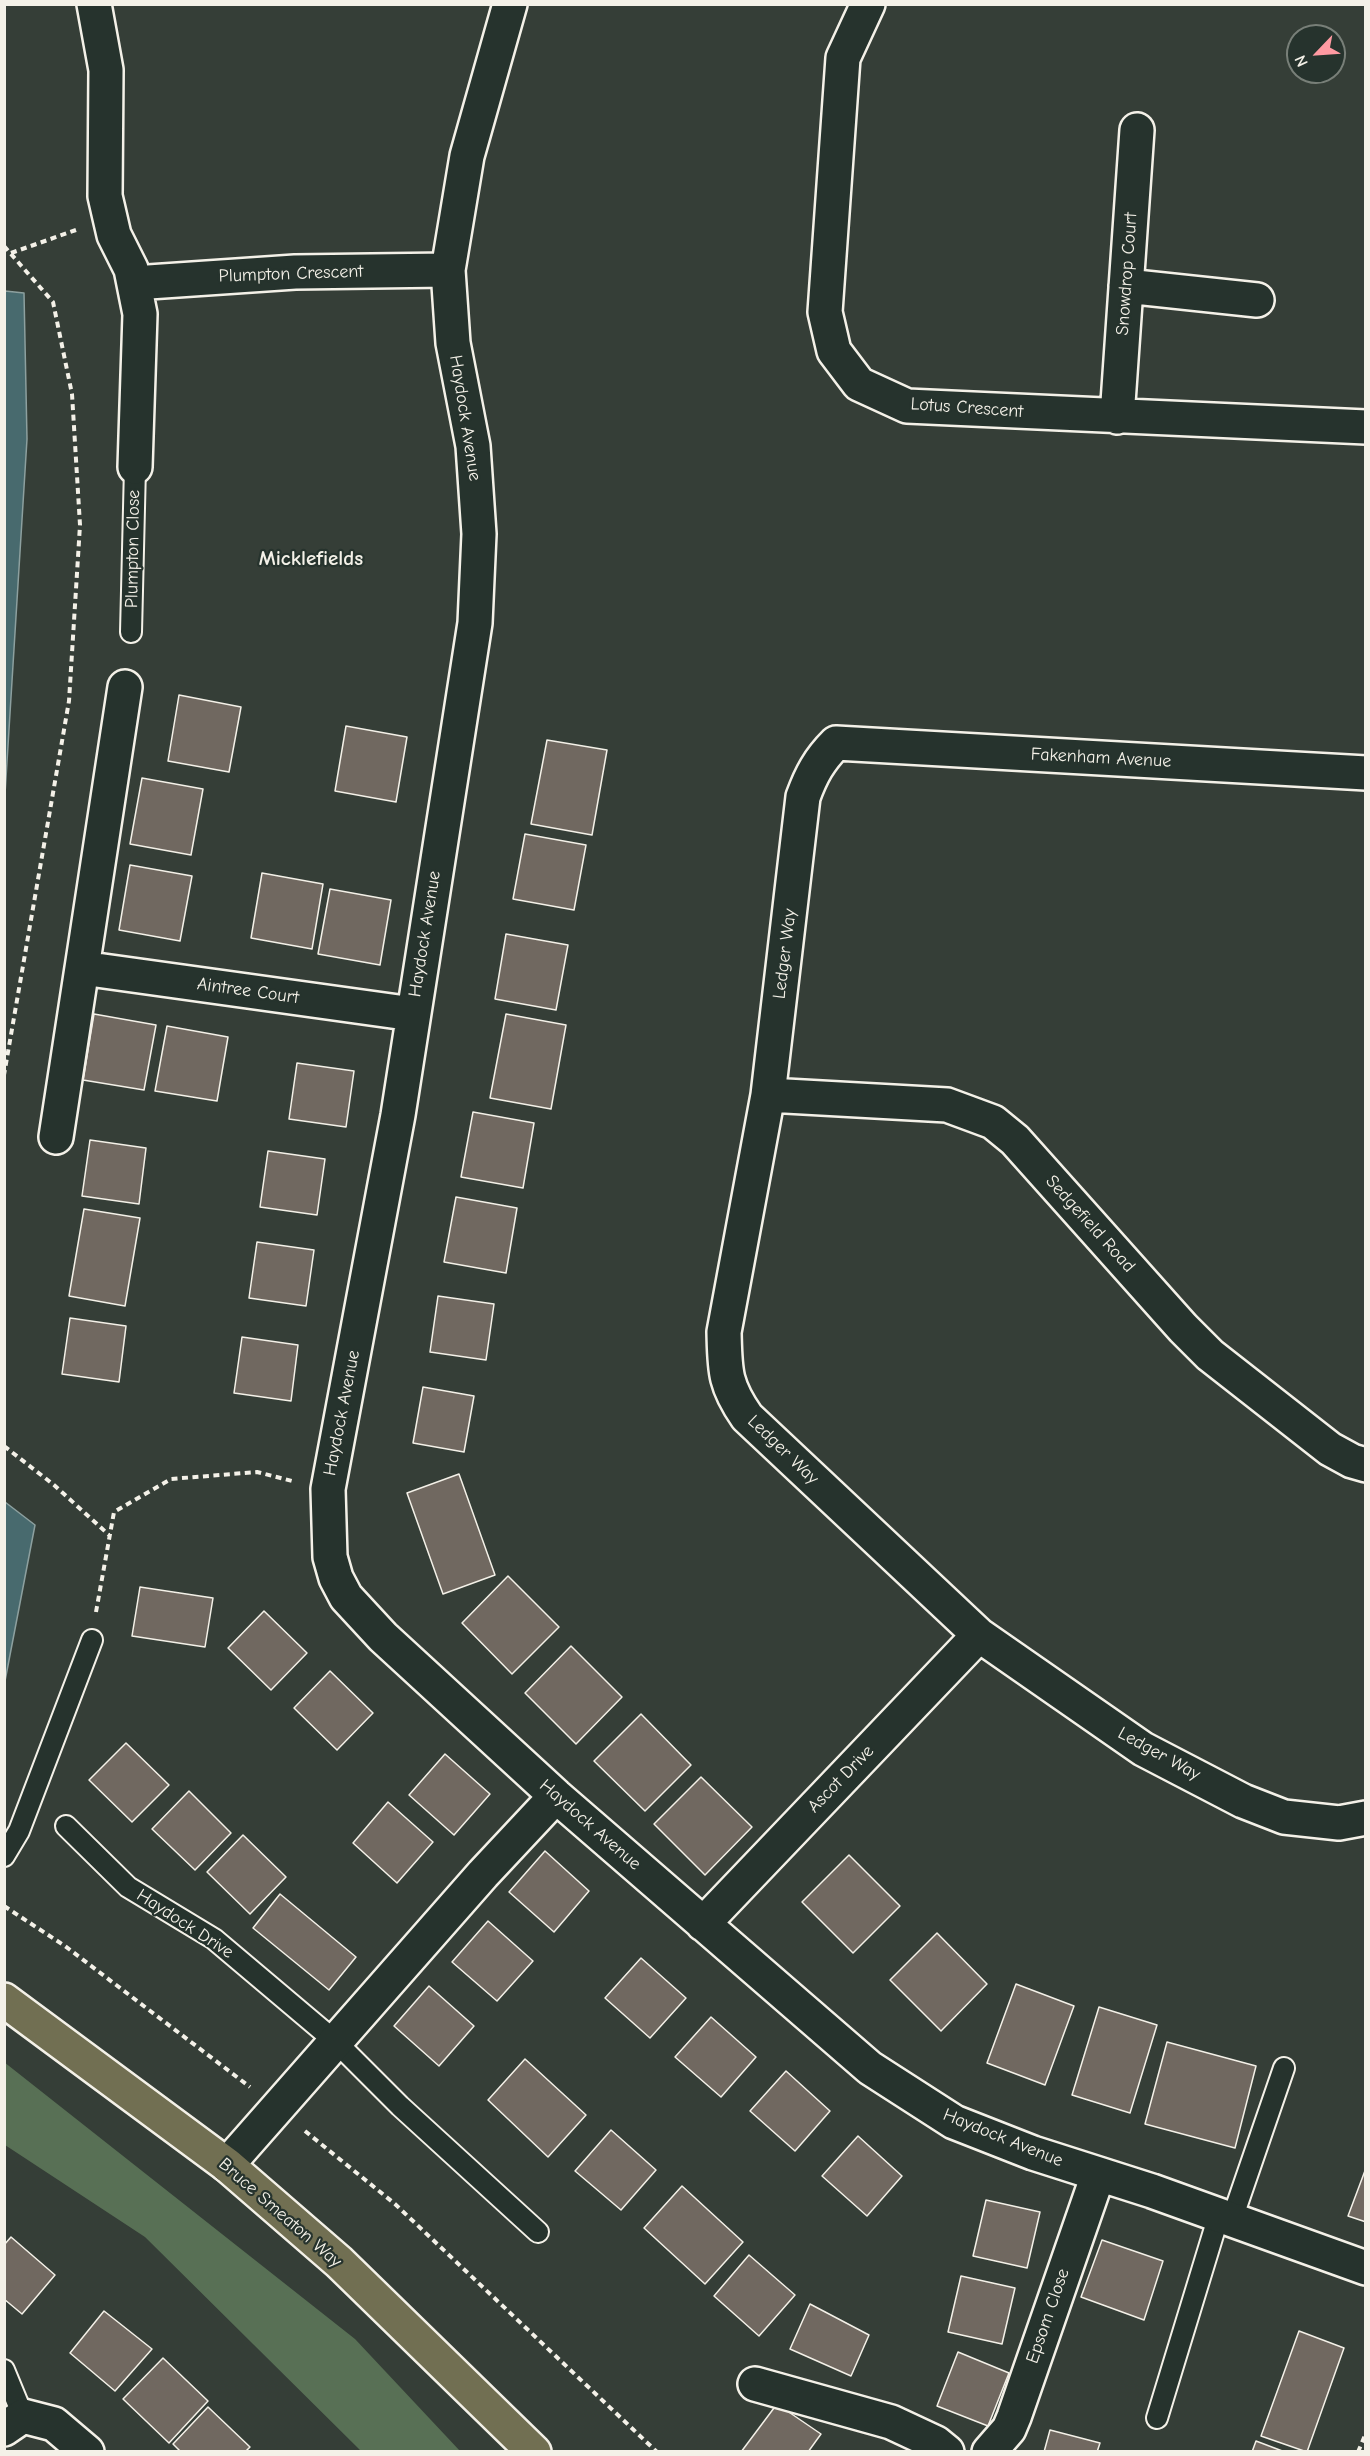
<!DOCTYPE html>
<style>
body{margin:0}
#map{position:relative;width:1370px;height:2456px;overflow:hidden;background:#353e37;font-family:"Comic Neue",sans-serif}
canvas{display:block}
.frame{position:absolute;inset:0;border:6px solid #f4f1e8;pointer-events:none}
.north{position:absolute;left:1286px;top:24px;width:60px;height:60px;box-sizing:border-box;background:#26332d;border:2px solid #787f78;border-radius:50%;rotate:245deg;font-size:16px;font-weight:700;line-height:24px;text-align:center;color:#f4f1e8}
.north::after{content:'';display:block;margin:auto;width:21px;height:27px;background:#ff9aa2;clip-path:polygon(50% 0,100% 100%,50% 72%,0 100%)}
</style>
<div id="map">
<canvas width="1370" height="2456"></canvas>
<div class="frame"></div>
<div class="north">N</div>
</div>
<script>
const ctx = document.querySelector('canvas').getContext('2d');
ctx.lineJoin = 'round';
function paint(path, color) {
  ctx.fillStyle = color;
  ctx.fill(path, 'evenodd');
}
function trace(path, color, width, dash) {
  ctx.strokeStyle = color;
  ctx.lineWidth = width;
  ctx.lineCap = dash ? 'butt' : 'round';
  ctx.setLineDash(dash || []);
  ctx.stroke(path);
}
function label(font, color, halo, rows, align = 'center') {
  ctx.font = font + ' "Comic Neue",sans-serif';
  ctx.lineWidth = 4.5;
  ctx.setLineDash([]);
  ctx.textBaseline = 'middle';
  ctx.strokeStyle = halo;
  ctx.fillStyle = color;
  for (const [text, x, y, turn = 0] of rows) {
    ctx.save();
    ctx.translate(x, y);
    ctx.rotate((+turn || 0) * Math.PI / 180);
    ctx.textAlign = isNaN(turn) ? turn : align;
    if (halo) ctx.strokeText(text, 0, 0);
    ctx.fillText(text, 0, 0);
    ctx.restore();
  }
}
paint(new Path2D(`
 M 4,2062 L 355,2339 L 460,2451 L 361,2451 L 145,2237 L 5,2145 Z`), '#587055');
const water = new Path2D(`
 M 5,291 L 24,293 L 27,439 L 5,794 Z
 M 5,1502 L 35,1525 L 5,1681 Z`);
paint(water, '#486a6e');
trace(water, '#8da09f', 1.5);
const building = new Path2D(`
 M 179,695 L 241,707 L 229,772 L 168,761 Z
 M 346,726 L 407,737 L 396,802 L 335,791 Z
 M 547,740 L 607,750 L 592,835 L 531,824 Z
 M 142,778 L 203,789 L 191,855 L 130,844 Z
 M 525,834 L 586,845 L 574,910 L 513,899 Z
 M 130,865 L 192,876 L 180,941 L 119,930 Z
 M 262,873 L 323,884 L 312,949 L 251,938 Z
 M 330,889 L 391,900 L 380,965 L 318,954 Z
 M 506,934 L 568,945 L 556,1010 L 495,999 Z
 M 94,1014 L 156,1025 L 144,1090 L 83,1080 Z
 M 506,1014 L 566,1025 L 551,1109 L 490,1098 Z
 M 167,1026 L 228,1037 L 217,1101 L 155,1091 Z
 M 297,1063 L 354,1071 L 346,1127 L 289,1119 Z
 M 473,1112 L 534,1123 L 523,1188 L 461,1177 Z
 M 90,1140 L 146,1148 L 139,1204 L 82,1196 Z
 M 268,1151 L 325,1159 L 317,1215 L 260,1207 Z
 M 456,1197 L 517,1208 L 506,1273 L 444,1262 Z
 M 84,1209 L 140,1218 L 125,1306 L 69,1296 Z
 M 257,1242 L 314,1250 L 306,1306 L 249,1298 Z
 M 438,1296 L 494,1304 L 486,1360 L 430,1352 Z
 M 70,1318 L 126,1326 L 119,1382 L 62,1374 Z
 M 242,1337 L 298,1345 L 291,1401 L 234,1393 Z
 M 423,1387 L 474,1396 L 464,1452 L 413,1443 Z
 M 459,1474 L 495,1575 L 443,1594 L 407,1493 Z
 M 508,1576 L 559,1627 L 512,1674 L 462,1623 Z
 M 140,1587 L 213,1598 L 205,1647 L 132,1636 Z
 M 264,1611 L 307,1653 L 271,1690 L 228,1648 Z
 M 571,1646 L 622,1697 L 576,1744 L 525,1693 Z
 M 330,1671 L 373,1713 L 337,1750 L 294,1708 Z
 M 641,1714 L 691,1765 L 645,1811 L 594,1761 Z
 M 126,1743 L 169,1785 L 132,1822 L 89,1780 Z
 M 445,1754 L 490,1794 L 454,1835 L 409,1795 Z
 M 701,1777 L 752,1827 L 705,1875 L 654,1824 Z
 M 189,1791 L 231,1833 L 195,1870 L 152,1829 Z
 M 388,1802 L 433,1842 L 397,1883 L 353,1843 Z
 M 243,1835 L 286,1877 L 250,1914 L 207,1872 Z
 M 545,1851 L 589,1891 L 554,1932 L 509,1892 Z
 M 849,1855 L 900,1906 L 853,1953 L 802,1902 Z
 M 280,1894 L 356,1957 L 329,1990 L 253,1928 Z
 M 488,1921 L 533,1961 L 497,2001 L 452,1962 Z
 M 937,1933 L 987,1984 L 941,2031 L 890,1980 Z
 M 641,1958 L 686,1998 L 650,2038 L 605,1998 Z
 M 1016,1984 L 1074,2006 L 1045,2085 L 987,2063 Z
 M 429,1986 L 474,2026 L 439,2066 L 394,2026 Z
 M 1099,2007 L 1157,2025 L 1130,2113 L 1072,2095 Z
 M 711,2017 L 756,2057 L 721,2097 L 675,2057 Z
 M 1167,2042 L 1256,2066 L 1235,2148 L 1145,2124 Z
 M 525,2059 L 586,2115 L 548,2157 L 488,2100 Z
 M 786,2071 L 830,2111 L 795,2151 L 750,2111 Z
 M 611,2130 L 656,2170 L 621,2210 L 575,2171 Z
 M 858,2136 L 902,2176 L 867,2216 L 822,2176 Z
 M 1366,2168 L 1366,2222 L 1348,2216 Z
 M 682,2186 L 743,2242 L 705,2284 L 644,2228 Z
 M 986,2200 L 1040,2212 L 1027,2268 L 973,2256 Z
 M 11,2237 L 55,2275 L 22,2314 L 4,2299 L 4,2245 Z
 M 1102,2240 L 1163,2261 L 1144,2320 L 1081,2297 Z
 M 749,2255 L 795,2295 L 759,2336 L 714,2296 Z
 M 961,2276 L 1015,2288 L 1002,2344 L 948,2332 Z
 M 810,2304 L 869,2335 L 851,2376 L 790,2349 Z
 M 104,2311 L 152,2349 L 115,2391 L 70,2353 Z
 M 1299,2331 L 1344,2348 L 1307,2452 L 1261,2436 Z
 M 958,2352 L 1009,2373 L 988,2426 L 937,2406 Z
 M 163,2358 L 208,2401 L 169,2443 L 123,2399 Z
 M 777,2404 L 821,2434 L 808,2452 L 741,2452 Z
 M 208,2407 L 250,2447 L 245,2452 L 181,2452 L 173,2444 Z
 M 1050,2430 L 1100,2443 L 1097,2452 L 1044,2452 Z
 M 1256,2441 L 1285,2452 L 1252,2452 Z`);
paint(building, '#706860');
trace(building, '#f4f1e8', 1.5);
const service = new Path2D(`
 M 131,632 L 135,467
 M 66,1826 L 128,1887 L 214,1939 L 336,2042 L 400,2106 L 538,2232
 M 4,1856 L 19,1831 L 92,1640
 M 1232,2219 L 1284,2068
 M 4,2370 L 23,2416
 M 1157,2418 L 1219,2215`);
const minor = new Path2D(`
 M 94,4 L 106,70 L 105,196 L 114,235 L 131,269 L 140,314 L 135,467
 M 510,4 L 467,156 L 448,270 L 453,343 L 473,446 L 479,534 L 475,623 L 398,1115 L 328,1489 L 330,1557 L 336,1578 L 346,1597 L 383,1637 L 556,1796 L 870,2068 L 954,2122 L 1033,2153 L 1152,2191 L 1366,2268
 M 868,4 L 843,58 L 825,312 L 834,351 L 859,384 L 907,406 L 1366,427
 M 134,283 L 295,272 L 448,270
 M 1126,286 L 1257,300
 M 1117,417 L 1137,130
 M 125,687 L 82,968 L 413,1014
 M 1366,773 L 836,743 C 819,760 811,775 803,797 L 768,1095 L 724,1332 C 725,1370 724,1384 747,1417 L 979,1635 L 1143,1749 L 1243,1801 L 1284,1817 L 1339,1823 L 1366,1818
 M 768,1095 L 947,1105 L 993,1122 L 1015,1140 L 1183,1328 L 1210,1355 L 1330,1449 L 1352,1461 L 1366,1465
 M 56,1137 L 82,968
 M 703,1924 L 979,1635
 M 227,2165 L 483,1874 L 556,1796
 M 755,2384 L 891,2422 L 936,2443 L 947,2452
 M 4,2429 L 23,2416 L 54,2424 L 87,2452
 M 989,2452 L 1009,2429 L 1014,2417 L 1098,2175`);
const primary = new Path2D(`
 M 4,2000 L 227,2165 L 339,2262 L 534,2452`);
trace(service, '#f4f1e8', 24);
trace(minor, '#f4f1e8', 38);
trace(primary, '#f4f1e8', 38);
trace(new Path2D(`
 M 4,246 L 53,302 L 72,394 L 80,525 L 69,701 L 4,1075
 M 11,253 L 76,230
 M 4,1446 L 54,1485 L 109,1535
 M 96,1612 L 114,1512 L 171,1479 L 257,1472 L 292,1481
 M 4,1906 L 65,1946 L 250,2087
 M 305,2131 L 395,2204 L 657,2452
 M 1358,2452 L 1366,2433`), '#f4f1e8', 4, [6, 4.5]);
trace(service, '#26332d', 20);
trace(minor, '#26332d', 33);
trace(primary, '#716f52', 33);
label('18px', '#f4f1e8', '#26332d', [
 ["Plumpton Crescent",291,274,-2],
 ["Snowdrop Court",1127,274,-86],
 ["Lotus Crescent",967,408,4],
 ["Haydock Avenue",465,418,81],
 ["Plumpton Close",133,549,-89],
 ["Fakenham Avenue",1101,758,3],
 ["Haydock Avenue",425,934,-81],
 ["Ledger Way",785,954,-83],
 ["Aintree Court",248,991,8],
 ["Sedgefield Road",1090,1224,48],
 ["Haydock Avenue",342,1413,-79],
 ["Ledger Way",783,1450,44],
 ["Ledger Way",1159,1754,29],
 ["Ascot Drive",841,1779,-46],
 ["Haydock Avenue",590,1825,41],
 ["Haydock Drive",185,1924,33],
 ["Haydock Avenue",1003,2138,22],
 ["Bruce Smeaton Way",280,2213,41],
 ["Epsom Close",1048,2316,-71]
]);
label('bold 21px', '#f4f1e8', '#26332d', [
 ["Micklefields",311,559]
]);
</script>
